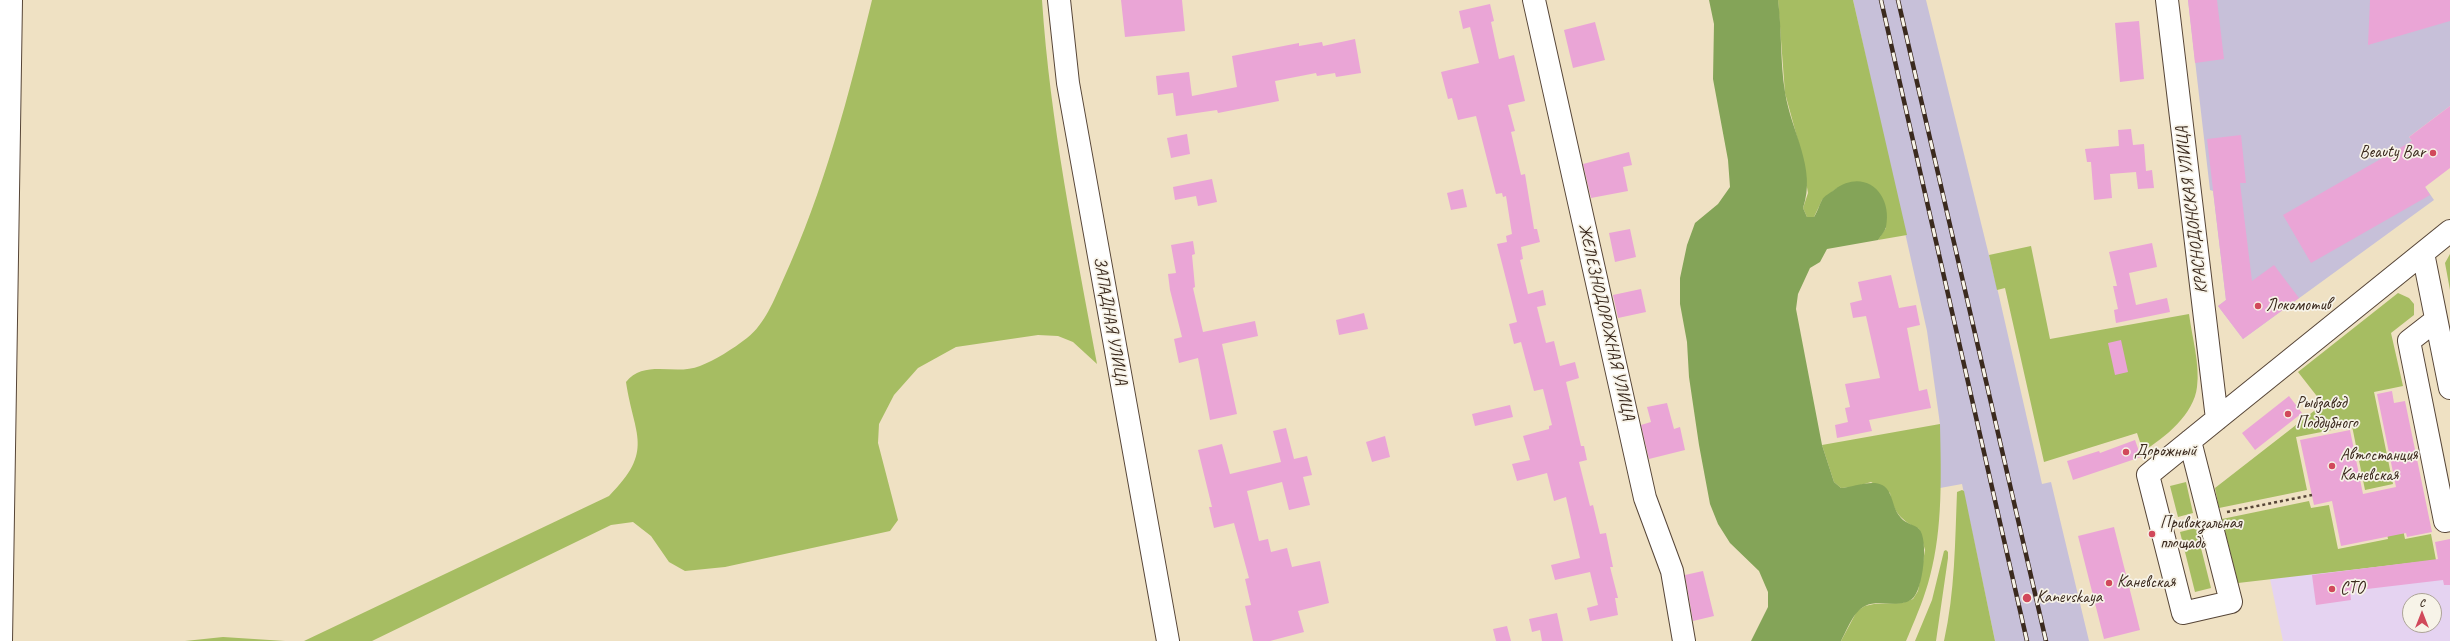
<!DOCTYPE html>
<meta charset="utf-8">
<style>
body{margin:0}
#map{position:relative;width:2450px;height:641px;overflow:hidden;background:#efe1c3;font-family:Caveat,sans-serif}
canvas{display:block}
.north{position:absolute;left:2402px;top:593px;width:40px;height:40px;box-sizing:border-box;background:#f7f3e8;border:1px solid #aca397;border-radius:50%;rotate:0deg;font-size:11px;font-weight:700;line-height:16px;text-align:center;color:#3b2a1e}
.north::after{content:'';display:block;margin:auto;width:14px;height:18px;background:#d1495b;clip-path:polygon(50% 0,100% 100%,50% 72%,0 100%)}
</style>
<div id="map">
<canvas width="2450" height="641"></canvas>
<div class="north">С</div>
</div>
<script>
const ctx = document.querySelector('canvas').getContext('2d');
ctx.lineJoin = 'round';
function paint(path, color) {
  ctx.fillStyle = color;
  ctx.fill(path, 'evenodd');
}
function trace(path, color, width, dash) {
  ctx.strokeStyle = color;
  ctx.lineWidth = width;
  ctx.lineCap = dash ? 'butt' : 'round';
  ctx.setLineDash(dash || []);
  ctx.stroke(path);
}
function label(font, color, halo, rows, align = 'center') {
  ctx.font = font + ' Caveat,sans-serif';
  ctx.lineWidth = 3.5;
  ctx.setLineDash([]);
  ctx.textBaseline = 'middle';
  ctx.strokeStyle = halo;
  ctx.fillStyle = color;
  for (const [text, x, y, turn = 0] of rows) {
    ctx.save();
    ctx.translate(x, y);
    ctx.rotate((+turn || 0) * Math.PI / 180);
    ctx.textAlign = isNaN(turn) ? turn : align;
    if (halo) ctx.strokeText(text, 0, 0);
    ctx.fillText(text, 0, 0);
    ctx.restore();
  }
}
paint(new Path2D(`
 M 2450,558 L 2450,641 L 2283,641 L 2270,579 ZM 2410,601 L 2434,601 L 2434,625 L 2410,625 Z`), '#e5d3f1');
paint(new Path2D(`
 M 1853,0 L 1926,0 L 1999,296 L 2042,484 L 2051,482 L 2089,641 L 1995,641 L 1962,484 L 1940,488 L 1940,424 L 1927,331 Z
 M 2188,0 L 2450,0 L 2450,106 L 2409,137 L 2437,173 L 2423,184 L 2434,200 L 2243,339 L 2218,306 L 2226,300 L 2213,191 L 2210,190 Z`), '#c7c0d9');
paint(new Path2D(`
 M 872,0 L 1042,0 C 1050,122 1075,243 1097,364 L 1073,342 L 1058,336 L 1038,335 L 956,347 L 918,368 L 894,395 L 879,424 L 878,443 L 898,520 L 890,531 L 725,567 L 685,571 L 669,562 L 651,536 L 633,522 L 611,525 L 372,641 L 304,641 L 609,496 C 655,450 634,436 626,382 C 644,359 676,376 700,366 C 715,360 733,349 747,338 C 765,324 774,300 783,280 C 824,191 849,95 872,0 Z
 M 1778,0 L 1853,0 L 1907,235 L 1878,240 L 1886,228 L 1837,188 L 1822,200 L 1814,217 L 1807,217 L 1803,208 L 1808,193 L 1800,148 L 1785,93 Z
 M 2031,246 L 2050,339 L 2189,314 C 2192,337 2200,364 2197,387 C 2194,414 2165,438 2143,451 L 2137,433 L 2044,462 L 2005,288 L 1997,290 L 1989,255 Z
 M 2450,254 L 2450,290 L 2445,263 Z
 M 2398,293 L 2409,298 L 2414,304 L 2414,315 L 2391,333 L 2403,386 L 2374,392 L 2393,484 L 2365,490 L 2352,426 L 2296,437 L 2307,490 L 2219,508 L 2215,488 L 2323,404 L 2298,372 Z
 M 1940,424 C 1941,474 1943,527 1930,576 C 1925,596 1917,615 1909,634 L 1906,641 L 1841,641 L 1857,611 L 1865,606 L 1874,604 L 1902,603 L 1913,599 L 1918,591 L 1925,550 L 1919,529 C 1902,521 1893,512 1890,493 L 1871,482 L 1854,487 L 1841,488 L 1834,482 L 1822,445 Z
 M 2186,482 L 2193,513 L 2178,517 L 2170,486 Z
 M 1962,490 L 1964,491 L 1995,641 L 1944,641 C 1955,592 1955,542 1957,492 Z
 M 2309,501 L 2311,508 L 2329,505 L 2338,549 L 2388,539 L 2382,508 L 2398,505 L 2405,539 L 2431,534 L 2436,560 L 2238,583 L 2222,519 Z
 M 2196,528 L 2211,588 L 2195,592 L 2180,532 Z
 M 1946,550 L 1948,552 L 1948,558 L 1936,641 L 1915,641 L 1932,600 L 1944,551 Z
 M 223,637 L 285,641 L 185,641 Z`), '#a6bd62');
paint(new Path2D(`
 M 1709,0 L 1778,0 C 1782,31 1780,62 1785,92 C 1791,132 1817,168 1803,208 L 1807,217 L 1814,217 C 1818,211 1819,205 1822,200 C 1824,196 1830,193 1834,190 C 1864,167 1893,193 1886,227 C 1885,231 1881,236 1878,240 L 1827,249 L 1820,262 L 1810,268 L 1798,294 L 1796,309 L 1822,445 L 1834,482 L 1841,488 C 1856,487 1882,474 1890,494 C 1894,503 1894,510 1901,518 C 1906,524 1914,524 1919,529 C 1929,539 1923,591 1912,599 C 1899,609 1879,599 1865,606 C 1853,612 1847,630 1841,641 L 1751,641 L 1768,607 L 1768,592 L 1759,571 L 1730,543 L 1718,524 L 1710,504 L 1699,445 L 1689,377 L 1687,342 L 1680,304 L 1680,278 L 1687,245 L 1695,223 L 1718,204 L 1730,187 L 1728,160 L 1713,79 L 1714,24 Z`), '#84a458');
paint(new Path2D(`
 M 1121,0 L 1182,0 L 1185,31 L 1125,37 Z
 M 2188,0 L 2217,0 L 2224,59 L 2195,63 Z
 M 2370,0 L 2450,0 L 2450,21 L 2368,45 Z
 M 1490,4 L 1494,21 L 1491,22 L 1499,59 L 1514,55 L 1525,101 L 1508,105 L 1515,131 L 1511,132 L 1521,175 L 1525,174 L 1534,229 L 1537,229 L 1540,242 L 1521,247 L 1523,259 L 1520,260 L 1528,294 L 1543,290 L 1546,305 L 1537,307 L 1546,343 L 1554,341 L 1560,366 L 1575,362 L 1579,378 L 1566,382 L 1581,446 L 1584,446 L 1587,460 L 1579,462 L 1590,506 L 1593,505 L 1600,534 L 1606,533 L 1613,567 L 1610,567 L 1618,598 L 1615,598 L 1618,615 L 1590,621 L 1587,608 L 1598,605 L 1590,572 L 1555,580 L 1551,565 L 1580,558 L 1566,497 L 1554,501 L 1547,473 L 1517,481 L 1512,464 L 1530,460 L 1523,436 L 1549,429 L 1549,426 L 1552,425 L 1543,389 L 1534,391 L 1521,342 L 1514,344 L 1509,324 L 1517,322 L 1497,244 L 1507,242 L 1506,236 L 1512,234 L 1506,196 L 1503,197 L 1502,193 L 1496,194 L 1476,116 L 1458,120 L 1452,98 L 1448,99 L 1441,72 L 1479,63 L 1470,27 L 1463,29 L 1459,11 Z
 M 2139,21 L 2144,79 L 2120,82 L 2115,23 Z
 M 1595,22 L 1605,60 L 1573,68 L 1564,30 Z
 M 1355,39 L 1361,73 L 1336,77 L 1335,73 L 1317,76 L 1316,73 L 1275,81 L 1279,101 L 1218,113 L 1217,110 L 1176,116 L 1173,93 L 1158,95 L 1156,76 L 1189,72 L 1192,96 L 1237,87 L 1232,56 L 1299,43 L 1299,46 L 1322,42 L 1323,46 Z
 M 2450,106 L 2450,168 L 2425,187 L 2430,195 L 2311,263 L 2283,215 L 2412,141 L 2409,137 Z
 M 2131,129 L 2133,145 L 2144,144 L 2146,171 L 2152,170 L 2154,188 L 2138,189 L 2136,172 L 2110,174 L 2112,198 L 2094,200 L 2091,162 L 2087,162 L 2085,149 L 2119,146 L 2118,130 Z
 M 1187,134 L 1190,154 L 1171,158 L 1167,138 Z
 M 2241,135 L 2246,183 L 2240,183 L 2252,281 L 2274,265 L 2299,298 L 2243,339 L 2218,306 L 2226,300 L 2207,139 Z
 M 1629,152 L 1632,165 L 1623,167 L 1628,191 L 1591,198 L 1583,164 Z
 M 1212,179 L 1217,202 L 1198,206 L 1196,196 L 1175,200 L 1173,187 Z
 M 1463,189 L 1467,207 L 1451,210 L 1447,193 Z
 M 1630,229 L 1636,257 L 1615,262 L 1609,233 Z
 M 1193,241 L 1195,254 L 1192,255 L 1195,287 L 1193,288 L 1203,332 L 1255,321 L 1258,336 L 1222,344 L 1237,414 L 1210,420 L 1198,358 L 1179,363 L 1174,339 L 1182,337 L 1170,290 L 1168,274 L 1176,273 L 1171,245 Z
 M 2152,243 L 2157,267 L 2129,273 L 2136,305 L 2167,298 L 2170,312 L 2116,323 L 2114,310 L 2118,309 L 2113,286 L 2117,286 L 2109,252 Z
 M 1891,275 L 1899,308 L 1916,305 L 1920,325 L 1907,328 L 1919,391 L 1927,389 L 1931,408 L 1869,420 L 1872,431 L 1837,438 L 1835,425 L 1848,422 L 1845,408 L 1850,407 L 1845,384 L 1880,378 L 1866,316 L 1853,318 L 1850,303 L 1862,300 L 1858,282 Z
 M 1641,289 L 1646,312 L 1618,318 L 1613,295 Z
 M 1364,313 L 1368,329 L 1339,335 L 1336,320 Z
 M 2121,340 L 2128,372 L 2115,375 L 2108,343 Z
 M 2392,391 L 2394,403 L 2405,401 L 2432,532 L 2407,537 L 2406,533 L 2341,546 L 2332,501 L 2314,505 L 2300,440 L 2350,430 L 2363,494 L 2396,487 L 2377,394 Z
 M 2289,396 L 2302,413 L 2255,450 L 2242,433 Z
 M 1667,403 L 1674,429 L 1680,427 L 1685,450 L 1649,459 L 1641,425 L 1651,422 L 1647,407 Z
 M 1510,405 L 1513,417 L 1475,426 L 1472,414 Z
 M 1286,428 L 1294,459 L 1307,456 L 1312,475 L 1303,477 L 1310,505 L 1289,510 L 1282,482 L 1247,491 L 1259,541 L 1268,539 L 1271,552 L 1287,548 L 1292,567 L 1320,561 L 1329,603 L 1298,611 L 1304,632 L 1270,641 L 1253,641 L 1245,606 L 1251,605 L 1245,579 L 1249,578 L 1234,523 L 1214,528 L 1209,507 L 1212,507 L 1198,450 L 1222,444 L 1230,474 L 1281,462 L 1273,431 Z
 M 1385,436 L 1390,457 L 1372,462 L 1366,442 Z
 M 2135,440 L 2141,457 L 2073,480 L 2067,461 L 2099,451 L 2100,453 Z
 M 2114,527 L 2140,630 L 2104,639 L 2078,536 Z
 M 2450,539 L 2450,585 L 2444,585 L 2443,580 L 2350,591 L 2351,600 L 2316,605 L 2312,575 L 2438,559 L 2435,542 Z
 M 1703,571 L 1714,616 L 1693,621 L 1685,575 Z
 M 1557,613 L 1563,641 L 1542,641 L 1540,630 L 1532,632 L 1529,619 Z
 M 1507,626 L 1511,641 L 1496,641 L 1493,629 Z`), '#eaa5d6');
const minor = new Path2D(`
 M 1059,0 L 1068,83 L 1168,641
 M 1534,0 L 1645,498 L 1672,571 L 1684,641
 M 2167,0 L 2217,419
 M 2423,253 L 2450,388
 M 2436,320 L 2409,341 L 2445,521 L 2450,520
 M 2190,441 L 2231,602 L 2183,613 L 2148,475 L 2217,419 L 2450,231`);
const major = new Path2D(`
 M 1,641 L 11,0`);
trace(minor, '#564537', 24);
trace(major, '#564537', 24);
trace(new Path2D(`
 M 2227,512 L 2312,495`), '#564537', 2.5, [3, 3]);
trace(minor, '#fff', 22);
trace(major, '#fff', 22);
const rail = new Path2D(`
 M 1881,0 L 2027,641
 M 1898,0 L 2046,641`);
trace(rail, '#3b2a1e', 4.5);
trace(rail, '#f7f3e8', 3, [9]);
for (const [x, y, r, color] of [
 [2433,153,4,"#d1495b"],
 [2258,306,4,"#d1495b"],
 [2288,414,4,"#d1495b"],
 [2126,452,4,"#d1495b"],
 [2332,466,4,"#d1495b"],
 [2152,534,4,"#d1495b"],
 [2109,583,4,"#d1495b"],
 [2332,589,4,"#d1495b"],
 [2027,598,5,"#d1495b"]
]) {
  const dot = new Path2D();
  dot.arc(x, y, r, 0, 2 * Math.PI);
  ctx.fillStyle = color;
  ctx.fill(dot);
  trace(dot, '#f7f3e8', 1.5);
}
label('17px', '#3b2a1e', '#f7f3e8', [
 ["Beauty Bar",2425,153,"right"],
 ["Локомотив",2266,306],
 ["Рыбзавод",2296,404],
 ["Поддубного",2296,424],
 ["Дорожный",2134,452],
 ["Автостанция",2340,456],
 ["Каневская",2340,476],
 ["Привокзальная",2160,524],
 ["площадь",2160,544],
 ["Каневская",2117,583],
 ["СТО",2340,589],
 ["Kanevskaya",2036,598]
], 'left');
label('17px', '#3b2a1e', '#f7f3e8', [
 ["КРАСНОДОНСКАЯ УЛИЦА",2192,210,-97],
 ["ЗАПАДНАЯ УЛИЦА",1110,321,80],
 ["ЖЕЛЕЗНОДОРОЖНАЯ УЛИЦА",1606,322,77]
]);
</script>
